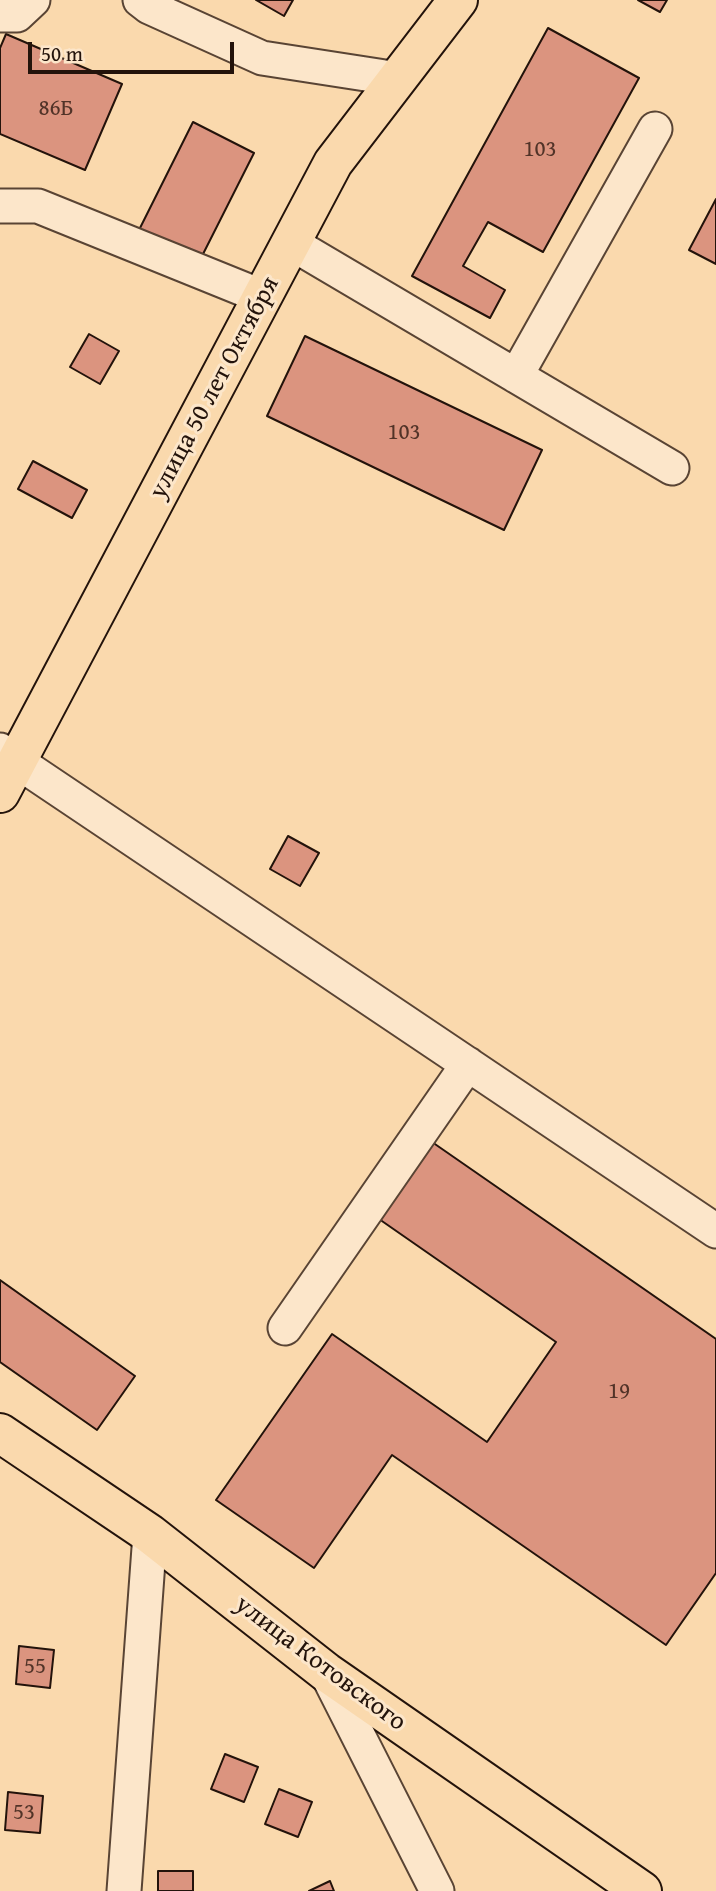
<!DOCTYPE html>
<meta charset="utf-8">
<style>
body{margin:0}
#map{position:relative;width:716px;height:1891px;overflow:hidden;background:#fad9ad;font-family:"Gentium Book Plus",serif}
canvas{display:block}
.scale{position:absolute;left:28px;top:42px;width:206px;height:32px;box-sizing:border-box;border:4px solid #23130b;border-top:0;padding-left:9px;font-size:21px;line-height:24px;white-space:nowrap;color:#23130b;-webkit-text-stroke:5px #fce6ca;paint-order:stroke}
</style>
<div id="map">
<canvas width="716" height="1891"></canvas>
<div class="scale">50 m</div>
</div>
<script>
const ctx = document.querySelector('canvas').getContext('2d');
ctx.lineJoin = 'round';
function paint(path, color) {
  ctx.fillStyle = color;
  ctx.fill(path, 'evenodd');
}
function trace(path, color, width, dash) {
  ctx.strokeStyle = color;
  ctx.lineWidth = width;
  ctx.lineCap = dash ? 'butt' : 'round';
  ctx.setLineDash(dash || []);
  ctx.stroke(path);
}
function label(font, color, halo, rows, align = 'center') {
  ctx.font = font + ' "Gentium Book Plus",serif';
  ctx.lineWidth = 6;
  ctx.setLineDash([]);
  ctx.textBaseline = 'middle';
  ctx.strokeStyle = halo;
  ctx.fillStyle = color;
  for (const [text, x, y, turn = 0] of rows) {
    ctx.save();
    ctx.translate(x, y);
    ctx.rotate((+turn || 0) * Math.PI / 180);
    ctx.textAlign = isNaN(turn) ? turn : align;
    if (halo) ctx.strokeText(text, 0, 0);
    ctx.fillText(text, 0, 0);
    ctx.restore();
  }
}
const building = new Path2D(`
 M 256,0 L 293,0 L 284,16 Z
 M 638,0 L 667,0 L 660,12 Z
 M 548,28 L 639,78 L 543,252 L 488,222 L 463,266 L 505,290 L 490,318 L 412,276 Z
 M 6,34 L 122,84 L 85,170 L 0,134 L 0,48 Z
 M 193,122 L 254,153 L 200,260 L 139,230 Z
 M 716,199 L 716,264 L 689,250 Z
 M 89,334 L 119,351 L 100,384 L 70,367 Z
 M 305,336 L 542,450 L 504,530 L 267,416 Z
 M 33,461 L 87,490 L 72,518 L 18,489 Z
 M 288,836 L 319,853 L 300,886 L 270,869 Z
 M 432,1142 L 716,1339 L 716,1573 L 666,1645 L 392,1455 L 314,1568 L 216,1500 L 332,1334 L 487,1442 L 556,1342 L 379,1219 Z
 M 0,1280 L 135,1376 L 97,1430 L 0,1362 Z
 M 19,1646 L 54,1650 L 50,1688 L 16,1684 Z
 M 225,1754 L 258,1767 L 244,1802 L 211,1789 Z
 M 279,1789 L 312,1802 L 298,1837 L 265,1824 Z
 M 8,1792 L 43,1796 L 40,1833 L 5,1830 Z
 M 158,1871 L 193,1871 L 193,1891 L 158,1891 Z
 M 330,1881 L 334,1891 L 309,1891 Z`);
paint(building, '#db947f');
trace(building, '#23130b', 2);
const minor = new Path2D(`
 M 140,0 L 149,7 L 262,58 L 398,79
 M 0,15 L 17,15 L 33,0
 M 0,206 L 38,206 L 263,297
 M 291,243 L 672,468
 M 516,376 L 655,129
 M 0,750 L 716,1231
 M 285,1328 L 468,1064
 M 326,1672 L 437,1891
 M 124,1891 L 150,1534`);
const major = new Path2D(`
 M 0,793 L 333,163 L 458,0
 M 0,1433 L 150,1534 L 326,1672 L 642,1891`);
trace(minor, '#594434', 37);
trace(major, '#23130b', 42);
trace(minor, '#fce6ca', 33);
trace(major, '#fad9ad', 38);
label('23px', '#513328', null, [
 ["86Б",56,109],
 ["103",540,150],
 ["103",404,433],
 ["19",619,1392],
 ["55",35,1667],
 ["53",24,1813]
]);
label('26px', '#23130b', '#fce6ca', [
 ["улица 50 лет Октября",215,388,-62],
 ["улица Котовского",320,1664,37]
]);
</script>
